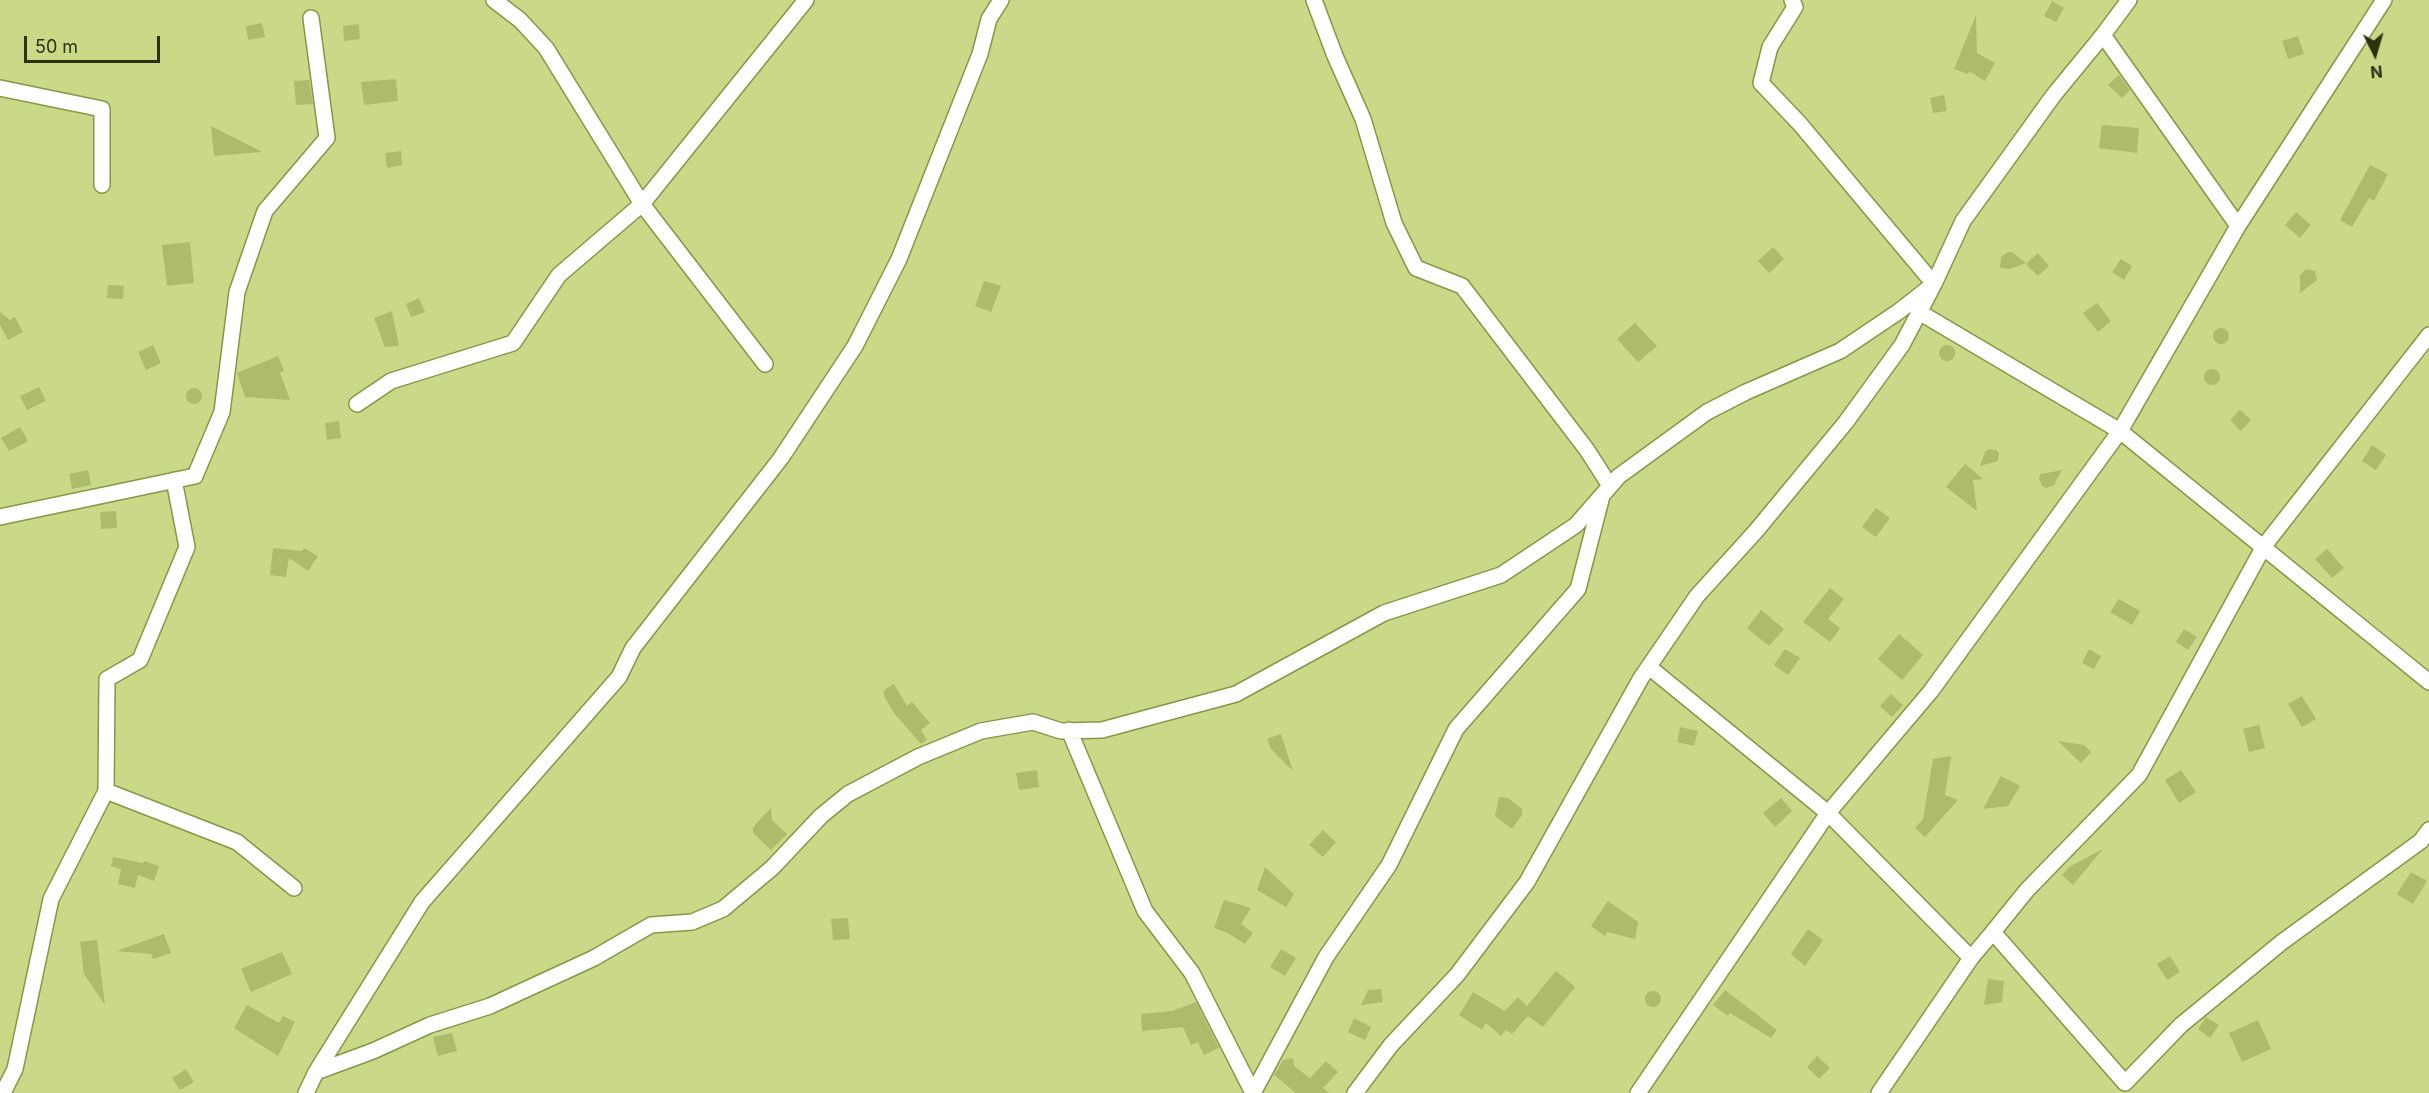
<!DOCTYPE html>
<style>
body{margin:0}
#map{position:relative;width:2429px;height:1093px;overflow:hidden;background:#c9d987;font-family:Inter,sans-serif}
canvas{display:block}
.north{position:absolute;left:2345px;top:24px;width:60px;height:60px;-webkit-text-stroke:4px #c9d987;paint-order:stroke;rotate:175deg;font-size:16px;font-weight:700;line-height:24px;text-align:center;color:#2c3210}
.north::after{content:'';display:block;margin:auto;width:21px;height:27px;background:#2c3210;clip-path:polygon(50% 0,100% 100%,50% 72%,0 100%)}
.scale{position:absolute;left:24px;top:36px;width:136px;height:27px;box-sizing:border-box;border:3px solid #2c3210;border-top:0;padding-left:8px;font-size:18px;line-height:21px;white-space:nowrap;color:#2c3210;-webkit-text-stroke:4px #c9d987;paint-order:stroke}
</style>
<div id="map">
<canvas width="2429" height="1093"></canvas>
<div class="north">N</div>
<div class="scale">50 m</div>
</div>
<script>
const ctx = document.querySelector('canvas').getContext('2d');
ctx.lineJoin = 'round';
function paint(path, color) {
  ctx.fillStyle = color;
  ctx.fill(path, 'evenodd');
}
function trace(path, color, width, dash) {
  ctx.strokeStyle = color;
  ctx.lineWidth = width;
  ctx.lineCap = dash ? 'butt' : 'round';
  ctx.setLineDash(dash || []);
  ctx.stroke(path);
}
paint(new Path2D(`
 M 2052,1 L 2064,8 L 2056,22 L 2044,16 Z
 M 1976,15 L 1977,53 L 1995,63 L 1985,81 L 1969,71 L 1968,74 L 1954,69 Z
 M 262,23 L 265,37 L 248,40 L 246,26 Z
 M 359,24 L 360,39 L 344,41 L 343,26 Z
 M 2298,36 L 2304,54 L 2288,59 L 2282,41 Z
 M 2119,75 L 2130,90 L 2122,98 L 2108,85 Z
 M 396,79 L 398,101 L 364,105 L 361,82 Z
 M 309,80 L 313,104 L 296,105 L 294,81 Z
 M 1944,95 L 1947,111 L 1933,113 L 1930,98 Z
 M 2102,125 L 2139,128 L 2137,153 L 2099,148 Z
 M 211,126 L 262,152 L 214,156 Z
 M 401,151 L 402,165 L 387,168 L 385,153 Z
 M 2370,165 L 2388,174 L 2374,201 L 2369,198 L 2352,227 L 2340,220 Z
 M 2296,212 L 2311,225 L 2300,238 L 2285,225 Z
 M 190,242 L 194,283 L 167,286 L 162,245 Z
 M 1773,247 L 1784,259 L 1769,273 L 1758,261 Z
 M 2008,252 L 2012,252 L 2026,263 L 2010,269 L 2000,268 L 2001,257 Z
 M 2038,253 L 2049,266 L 2038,276 L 2026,264 Z
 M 2121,259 L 2132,266 L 2124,280 L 2112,272 Z
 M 2306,269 L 2315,271 L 2317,280 L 2300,293 L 2300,275 Z
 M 984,281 L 1001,286 L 991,312 L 975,306 Z
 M 108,285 L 124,286 L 123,299 L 107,298 Z
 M 419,298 L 425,312 L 411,317 L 406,304 Z
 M 2097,303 L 2111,321 L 2098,332 L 2083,313 Z
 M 392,311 L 399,346 L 385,347 L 374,318 Z
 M 0,312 L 10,320 L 15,317 L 23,332 L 8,340 L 0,325 Z
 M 1635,323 L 1657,346 L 1638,362 L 1617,339 Z
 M2213 336a8 8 0 1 1 16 0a8 8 0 1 1-16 0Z
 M 153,345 L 161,363 L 146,370 L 138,352 Z
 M1939 353a8 8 0 1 1 16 0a8 8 0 1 1-16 0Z
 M 278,356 L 284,370 L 280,373 L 290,400 L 245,397 L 237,373 Z
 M2204 377a8 8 0 1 1 16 0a8 8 0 1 1-16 0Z
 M 39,387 L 46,401 L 27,410 L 20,396 Z
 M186 396a8 8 0 1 1 16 0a8 8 0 1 1-16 0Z
 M 2240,410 L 2251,420 L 2241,431 L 2230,420 Z
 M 339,421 L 341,438 L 327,440 L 325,423 Z
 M 20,427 L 28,441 L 9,451 L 1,438 Z
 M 2372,445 L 2386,455 L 2376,470 L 2362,461 Z
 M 1988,449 L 1996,450 L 1999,453 L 1998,461 L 1980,466 L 1985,452 Z
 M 1965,464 L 1983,479 L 1973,480 L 1977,511 L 1946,487 Z
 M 88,470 L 91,485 L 72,489 L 69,474 Z
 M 2062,470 L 2054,485 L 2046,488 L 2042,486 L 2039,478 L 2041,474 Z
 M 1876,508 L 1890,518 L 1876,537 L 1862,527 Z
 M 116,511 L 117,528 L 101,529 L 100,512 Z
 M 273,548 L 302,551 L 304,548 L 318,556 L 308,571 L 289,558 L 286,577 L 270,575 Z
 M 2327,549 L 2344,568 L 2332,578 L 2315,559 Z
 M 1830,588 L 1844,599 L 1828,619 L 1840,628 L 1830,642 L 1803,622 Z
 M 2119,599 L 2140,611 L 2132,625 L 2110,612 Z
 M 1761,610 L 1784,629 L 1769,646 L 1747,628 Z
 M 2184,629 L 2197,637 L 2188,650 L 2176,642 Z
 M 1899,634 L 1923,655 L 1902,680 L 1878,659 Z
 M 1785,649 L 1800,658 L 1788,675 L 1774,665 Z
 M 2089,649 L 2101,656 L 2094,669 L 2082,663 Z
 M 894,684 L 907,706 L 912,702 L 930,723 L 921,730 L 927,740 L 921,744 L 894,713 L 884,696 L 884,690 Z
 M 1891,694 L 1903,705 L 1892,717 L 1880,706 Z
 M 2302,696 L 2316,719 L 2302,727 L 2288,704 Z
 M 2259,725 L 2265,748 L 2249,752 L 2243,729 Z
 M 1680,727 L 1698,731 L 1694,746 L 1677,742 Z
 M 1281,734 L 1293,771 L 1271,749 L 1267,739 Z
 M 2058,741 L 2084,745 L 2091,752 L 2081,763 Z
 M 1951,756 L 1945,795 L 1958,800 L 1925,837 L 1915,828 L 1923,819 L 1933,759 Z
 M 1037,770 L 1039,787 L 1019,790 L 1016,773 Z
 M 2181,770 L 2196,792 L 2179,803 L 2165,780 Z
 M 2001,776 L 2020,786 L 2008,806 L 1983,809 Z
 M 1499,797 L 1508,798 L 1522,809 L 1522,815 L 1512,829 L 1495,816 Z
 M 1781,798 L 1792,811 L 1775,827 L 1763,813 Z
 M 771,808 L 772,820 L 787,834 L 771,850 L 753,833 L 753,827 Z
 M 1323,830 L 1336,842 L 1323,857 L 1309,845 Z
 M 2103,849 L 2073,885 L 2062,875 L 2069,867 Z
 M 113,857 L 143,863 L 144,861 L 159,866 L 154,881 L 138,875 L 135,888 L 118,884 L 121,869 L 111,866 Z
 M 1265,867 L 1294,894 L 1286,907 L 1257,890 Z
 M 2411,872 L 2427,881 L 2413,904 L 2397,894 Z
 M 1224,900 L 1251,908 L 1241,924 L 1253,933 L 1245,944 L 1228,933 L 1214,928 Z
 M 1608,901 L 1638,922 L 1635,939 L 1607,932 L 1605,936 L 1591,926 Z
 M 848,918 L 850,939 L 833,940 L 831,919 Z
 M 1808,929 L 1823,940 L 1805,966 L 1791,954 Z
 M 164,934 L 171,953 L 153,959 L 151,954 L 116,951 Z
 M 97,940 L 101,972 L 105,1005 L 84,974 L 80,942 Z
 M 1281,949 L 1296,958 L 1285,976 L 1270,967 Z
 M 282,952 L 292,974 L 251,992 L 241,969 Z
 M 2170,956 L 2180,972 L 2167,980 L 2157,964 Z
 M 1556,971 L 1575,987 L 1543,1027 L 1528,1016 L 1512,1034 L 1506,1030 L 1501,1036 L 1486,1023 L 1482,1030 L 1459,1015 L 1473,992 L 1505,1011 L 1518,997 L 1527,1006 Z
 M 1988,979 L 2004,981 L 2002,1002 L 1984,1005 Z
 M 1381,989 L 1383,1002 L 1361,1005 L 1368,990 Z
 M 1725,990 L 1777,1030 L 1771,1038 L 1730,1013 L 1728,1016 L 1713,1005 Z
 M1645 999a8 8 0 1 1 16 0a8 8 0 1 1-16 0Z
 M 1196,1002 L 1219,1048 L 1204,1055 L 1198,1042 L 1191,1045 L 1183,1027 L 1142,1031 L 1141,1014 L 1172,1011 Z
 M 247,1005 L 279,1023 L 283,1016 L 295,1022 L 278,1056 L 234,1028 Z
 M 2206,1017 L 2219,1025 L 2210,1038 L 2198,1029 Z
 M 1354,1018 L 1371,1027 L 1365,1040 L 1348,1032 Z
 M 2258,1020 L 2271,1049 L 2242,1062 L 2229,1033 Z
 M 452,1033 L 457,1051 L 438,1056 L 433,1037 Z
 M 1817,1056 L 1830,1068 L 1819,1079 L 1807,1067 Z
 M 1293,1058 L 1294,1066 L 1310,1078 L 1326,1061 L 1338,1072 L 1323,1088 L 1329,1093 L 1296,1093 L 1274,1075 L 1283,1060 Z
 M 186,1069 L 194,1082 L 180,1090 L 172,1078 Z`), '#acbc6b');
const street = new Path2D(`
 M 494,0 L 520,20 L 546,48 L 642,204 L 765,364
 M 1314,0 L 1335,56 L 1363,119 L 1394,223 L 1416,268 L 1462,286 L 1587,450 L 1610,486
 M 2103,35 L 2238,226 L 2384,0
 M 0,88 L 102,109 L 102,185
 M 1919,312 L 2120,431 L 2429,682
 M 357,404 L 391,381 L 513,343 L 559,275 L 642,204 L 806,0
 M 174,480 L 187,547 L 140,660 L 107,679 L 106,791 L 237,842 L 294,888
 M 0,517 L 195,476 L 222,412 L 237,292 L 265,211 L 327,138 L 311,18
 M 1649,667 L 1828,813 L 1971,958
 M 1069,730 L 1145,911 L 1192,973 L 1253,1093
 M 1993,932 L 2027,890 L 2139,775 L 2264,546 L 2429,335
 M 316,1072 L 373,1051 L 430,1025 L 490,1006 L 594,958 L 651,925 L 692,922 L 723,909 L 772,868 L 821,816 L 848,794 L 918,757 L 981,731 L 1033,722 L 1061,731 L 1102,730 L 1236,694 L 1384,613 L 1501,575 L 1576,525 L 1619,476 L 1707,412 L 1746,392 L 1840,351 L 1898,312 L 1934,284 L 1800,124 L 1761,83 L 1770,47 L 1795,7 L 1792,0
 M 3,1093 L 15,1069 L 51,899 L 106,791
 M 306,1093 L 316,1072 L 422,902 L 619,677 L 633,648 L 781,458 L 855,346 L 899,259 L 980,54 L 989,19 L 1001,0
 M 1253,1093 L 1326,957 L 1389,865 L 1456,729 L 1578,589 L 1602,496
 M 1355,1093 L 1391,1045 L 1457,975 L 1527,882 L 1641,678 L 1697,596 L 1756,531 L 1846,422 L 1902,345 L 1934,284 L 1963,221 L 2053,96 L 2103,35 L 2129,0
 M 1638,1093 L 1828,813 L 1931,691 L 2120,431 L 2238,226
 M 1879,1093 L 1971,958 L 1993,932 L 2125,1083 L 2181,1025 L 2282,942 L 2421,841 L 2429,830`);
trace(street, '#889645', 18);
trace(street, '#fff', 15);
</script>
